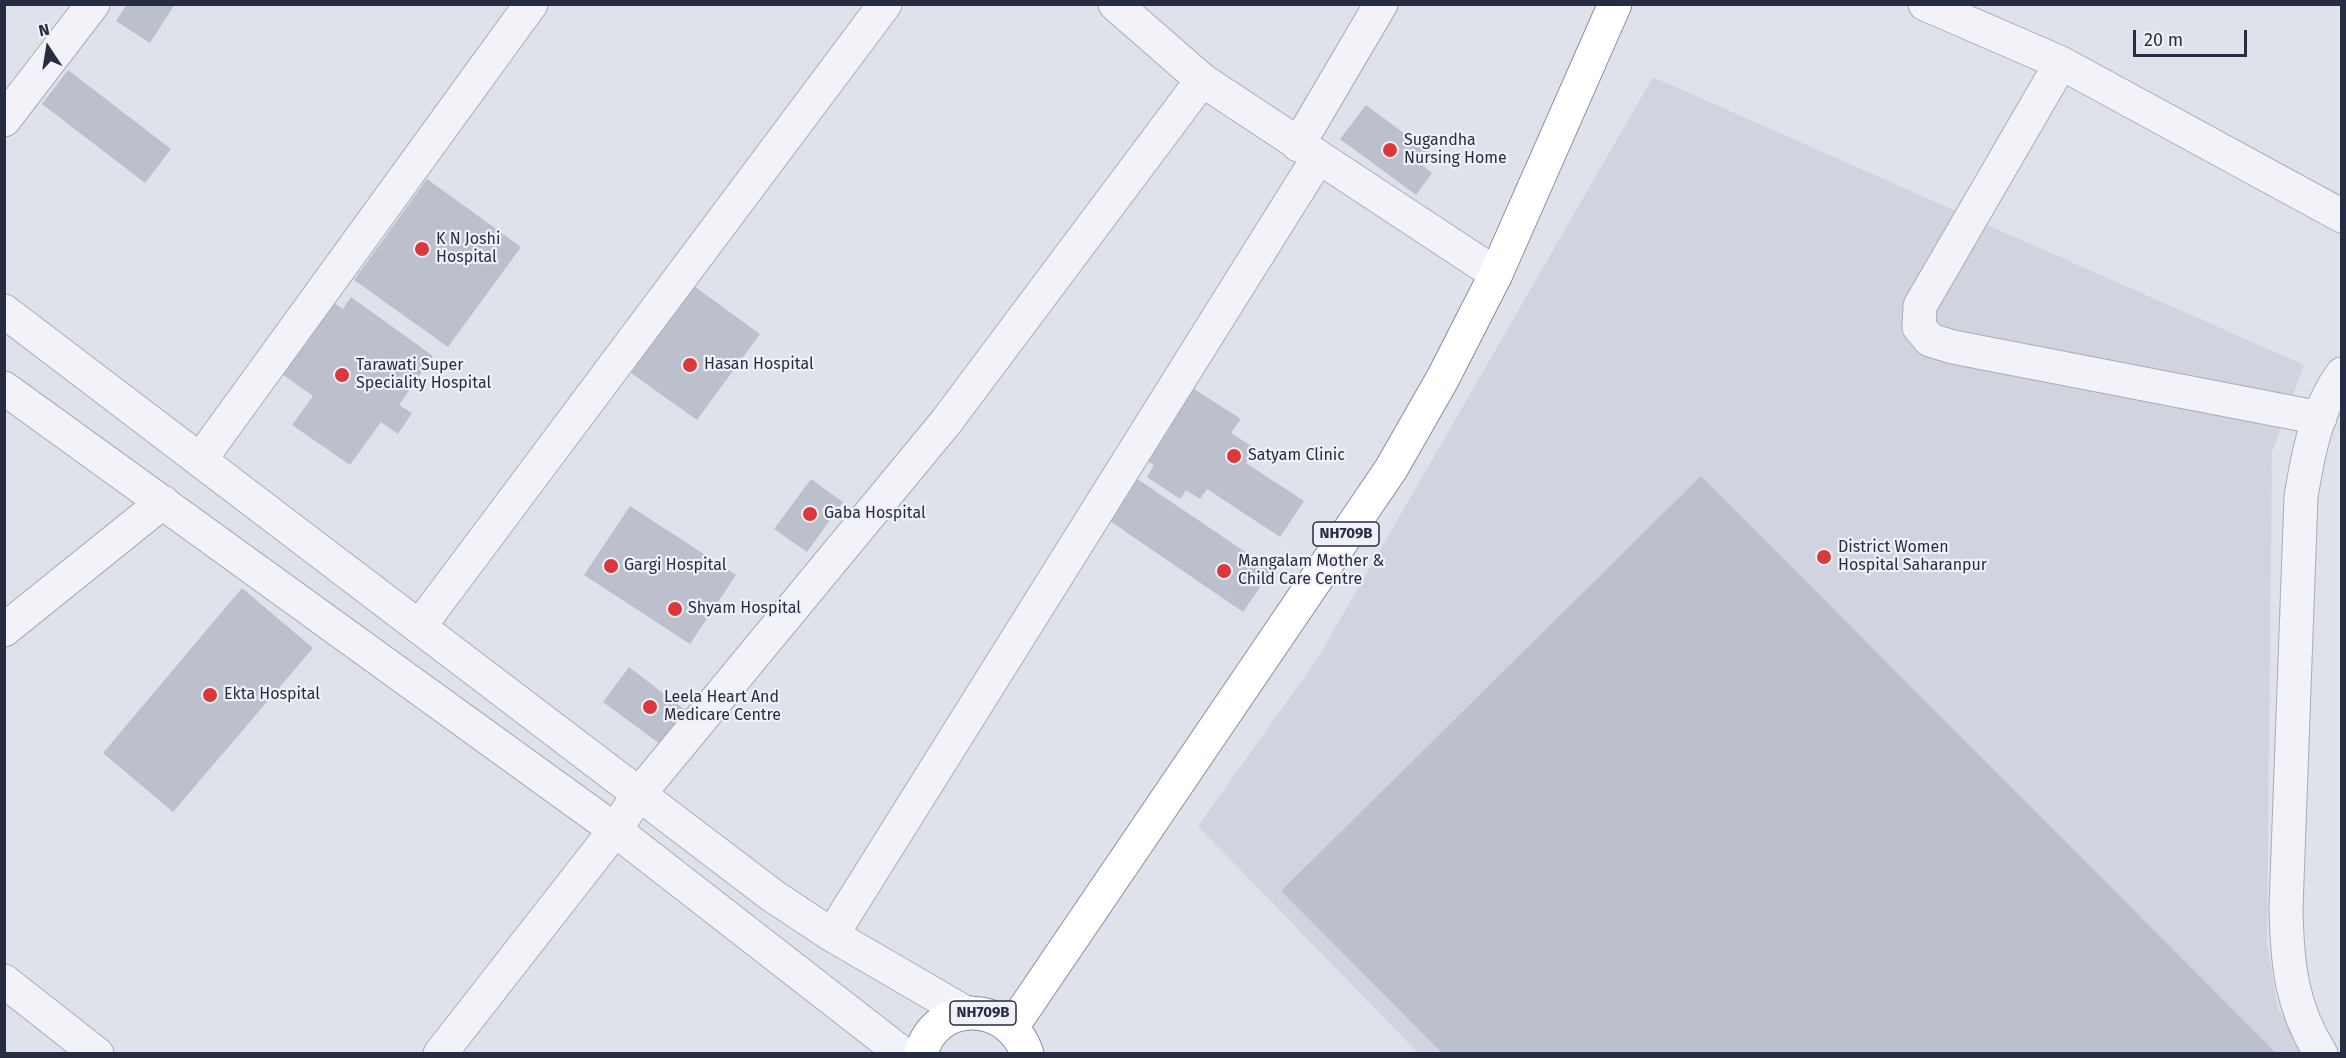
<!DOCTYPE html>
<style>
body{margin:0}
#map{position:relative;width:2346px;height:1058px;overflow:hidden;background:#dfe2ea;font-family:"Fira Sans",sans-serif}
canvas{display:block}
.frame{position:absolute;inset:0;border:6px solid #262d42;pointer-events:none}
.north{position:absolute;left:18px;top:18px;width:60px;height:60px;-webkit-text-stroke:4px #eff1f7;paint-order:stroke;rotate:348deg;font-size:16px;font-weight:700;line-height:24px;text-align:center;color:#262d42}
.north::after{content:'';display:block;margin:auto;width:21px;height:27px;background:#262d42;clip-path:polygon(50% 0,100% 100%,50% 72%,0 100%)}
.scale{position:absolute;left:2133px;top:30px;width:114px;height:27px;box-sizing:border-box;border:3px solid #262d42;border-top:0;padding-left:8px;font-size:18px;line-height:21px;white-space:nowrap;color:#262d42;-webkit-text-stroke:4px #eff1f7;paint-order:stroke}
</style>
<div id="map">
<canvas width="2346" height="1058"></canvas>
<div class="frame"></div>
<div class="north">N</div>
<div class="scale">20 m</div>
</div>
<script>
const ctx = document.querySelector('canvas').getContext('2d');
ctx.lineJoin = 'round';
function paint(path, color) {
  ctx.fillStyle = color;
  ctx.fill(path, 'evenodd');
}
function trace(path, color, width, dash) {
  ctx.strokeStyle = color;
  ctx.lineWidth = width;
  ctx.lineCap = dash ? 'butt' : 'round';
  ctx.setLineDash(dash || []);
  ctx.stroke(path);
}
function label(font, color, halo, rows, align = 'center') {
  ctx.font = font + ' "Fira Sans",sans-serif';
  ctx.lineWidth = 4.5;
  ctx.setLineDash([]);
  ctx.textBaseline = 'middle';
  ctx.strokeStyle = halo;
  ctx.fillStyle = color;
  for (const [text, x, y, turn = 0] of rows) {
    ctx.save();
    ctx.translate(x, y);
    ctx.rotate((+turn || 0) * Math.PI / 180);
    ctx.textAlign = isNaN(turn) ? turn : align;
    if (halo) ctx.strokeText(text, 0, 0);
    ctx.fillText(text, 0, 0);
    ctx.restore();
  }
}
paint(new Path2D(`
 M 1653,77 L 2304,365 L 2272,452 L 2267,943 L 2278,1009 L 2309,1053 L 1418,1053 L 1198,826 L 1316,661 Z`), '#d1d4df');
paint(new Path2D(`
 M 127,4 L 175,4 L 150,43 L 116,21 Z
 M 68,70 L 171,149 L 145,183 L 42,104 Z
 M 1366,105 L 1432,154 L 1423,166 L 1432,173 L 1416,195 L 1340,139 Z
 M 427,179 L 521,247 L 448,347 L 354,280 Z
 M 694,286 L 760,334 L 697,420 L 631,373 Z
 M 351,297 L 433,356 L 399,405 L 412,413 L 398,434 L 381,422 L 350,465 L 292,425 L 313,396 L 279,372 L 330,300 L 343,309 Z
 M 1194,389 L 1241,419 L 1231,433 L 1256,449 L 1246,463 L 1304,501 L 1280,537 L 1207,489 L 1200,499 L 1186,490 L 1180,499 L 1147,477 L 1154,465 L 1146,461 Z
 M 1133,476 L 1272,570 L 1243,612 L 1104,517 Z
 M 1701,476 L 2277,1054 L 1443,1054 L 1281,891 Z
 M 811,479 L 843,502 L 807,552 L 774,529 Z
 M 630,506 L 736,575 L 690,644 L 584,575 Z
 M 242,588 L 313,648 L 173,812 L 103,753 Z
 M 629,667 L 689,713 L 664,747 L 603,702 Z`), '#bcc0cd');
const minor = new Path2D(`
 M 1115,4 L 1202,80 L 1496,274
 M 1925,4 L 2061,63 L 2342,216
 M 2061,63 L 1920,306 L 1919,327 L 1930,340 L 1953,347 L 2320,418
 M 4,120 L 93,4
 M 1298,145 L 1381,4
 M 4,311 L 773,896 L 832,935 L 966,1013
 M 4,388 L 615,830 L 903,1054
 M 200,460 L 531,4
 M 419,627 L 885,4
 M 4,630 L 163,502
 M 832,935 L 1318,158
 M 4,981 L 97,1054
 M 440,1054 L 615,830 L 639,794 L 946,422 L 1202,80
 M 2321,1054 C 2291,1007 2287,962 2286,908 L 2301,497 C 2308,454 2316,410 2342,374`);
const highway = new Path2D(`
 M 1012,1027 L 1391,469 L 1443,378 L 1496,274 L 1615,4
 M 921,1054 C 935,998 1010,1001 1027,1054`);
trace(minor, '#a8acb8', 35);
trace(highway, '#858da2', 35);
trace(minor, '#f2f3f8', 33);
trace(highway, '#fff', 33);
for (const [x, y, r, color] of [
 [1390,150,8,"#da383c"],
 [422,249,8,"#da383c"],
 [690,365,8,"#da383c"],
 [342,375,8,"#da383c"],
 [1234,456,8,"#da383c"],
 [810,514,8,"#da383c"],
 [1824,557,8,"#da383c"],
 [611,566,8,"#da383c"],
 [1224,571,8,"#da383c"],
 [675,609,8,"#da383c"],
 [210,695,8,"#da383c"],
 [650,707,8,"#da383c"]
]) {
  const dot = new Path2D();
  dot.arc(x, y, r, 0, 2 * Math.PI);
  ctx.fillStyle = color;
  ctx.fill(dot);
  trace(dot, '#eff1f7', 2);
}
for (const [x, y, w] of [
 [1346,534,66],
 [983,1013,66]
]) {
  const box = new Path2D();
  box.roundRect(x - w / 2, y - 12, w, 24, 4.5);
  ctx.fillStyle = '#eff1f7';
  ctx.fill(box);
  trace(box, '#262d42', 1.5);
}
label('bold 15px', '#262d42', null, [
 ["NH709B",1346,534],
 ["NH709B",983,1013]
]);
label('16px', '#262d42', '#eff1f7', [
 ["Sugandha",1404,141],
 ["Nursing Home",1404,159],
 ["K N Joshi",436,240],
 ["Hospital",436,258],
 ["Hasan Hospital",704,365],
 ["Tarawati Super",356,366],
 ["Speciality Hospital",356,384],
 ["Satyam Clinic",1248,456],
 ["Gaba Hospital",824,514],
 ["District Women",1838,548],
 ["Hospital Saharanpur",1838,566],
 ["Mangalam Mother &",1238,562],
 ["Child Care Centre",1238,580],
 ["Gargi Hospital",624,566],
 ["Shyam Hospital",688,609],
 ["Ekta Hospital",224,695],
 ["Leela Heart And",664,698],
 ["Medicare Centre",664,716]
], 'left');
</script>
